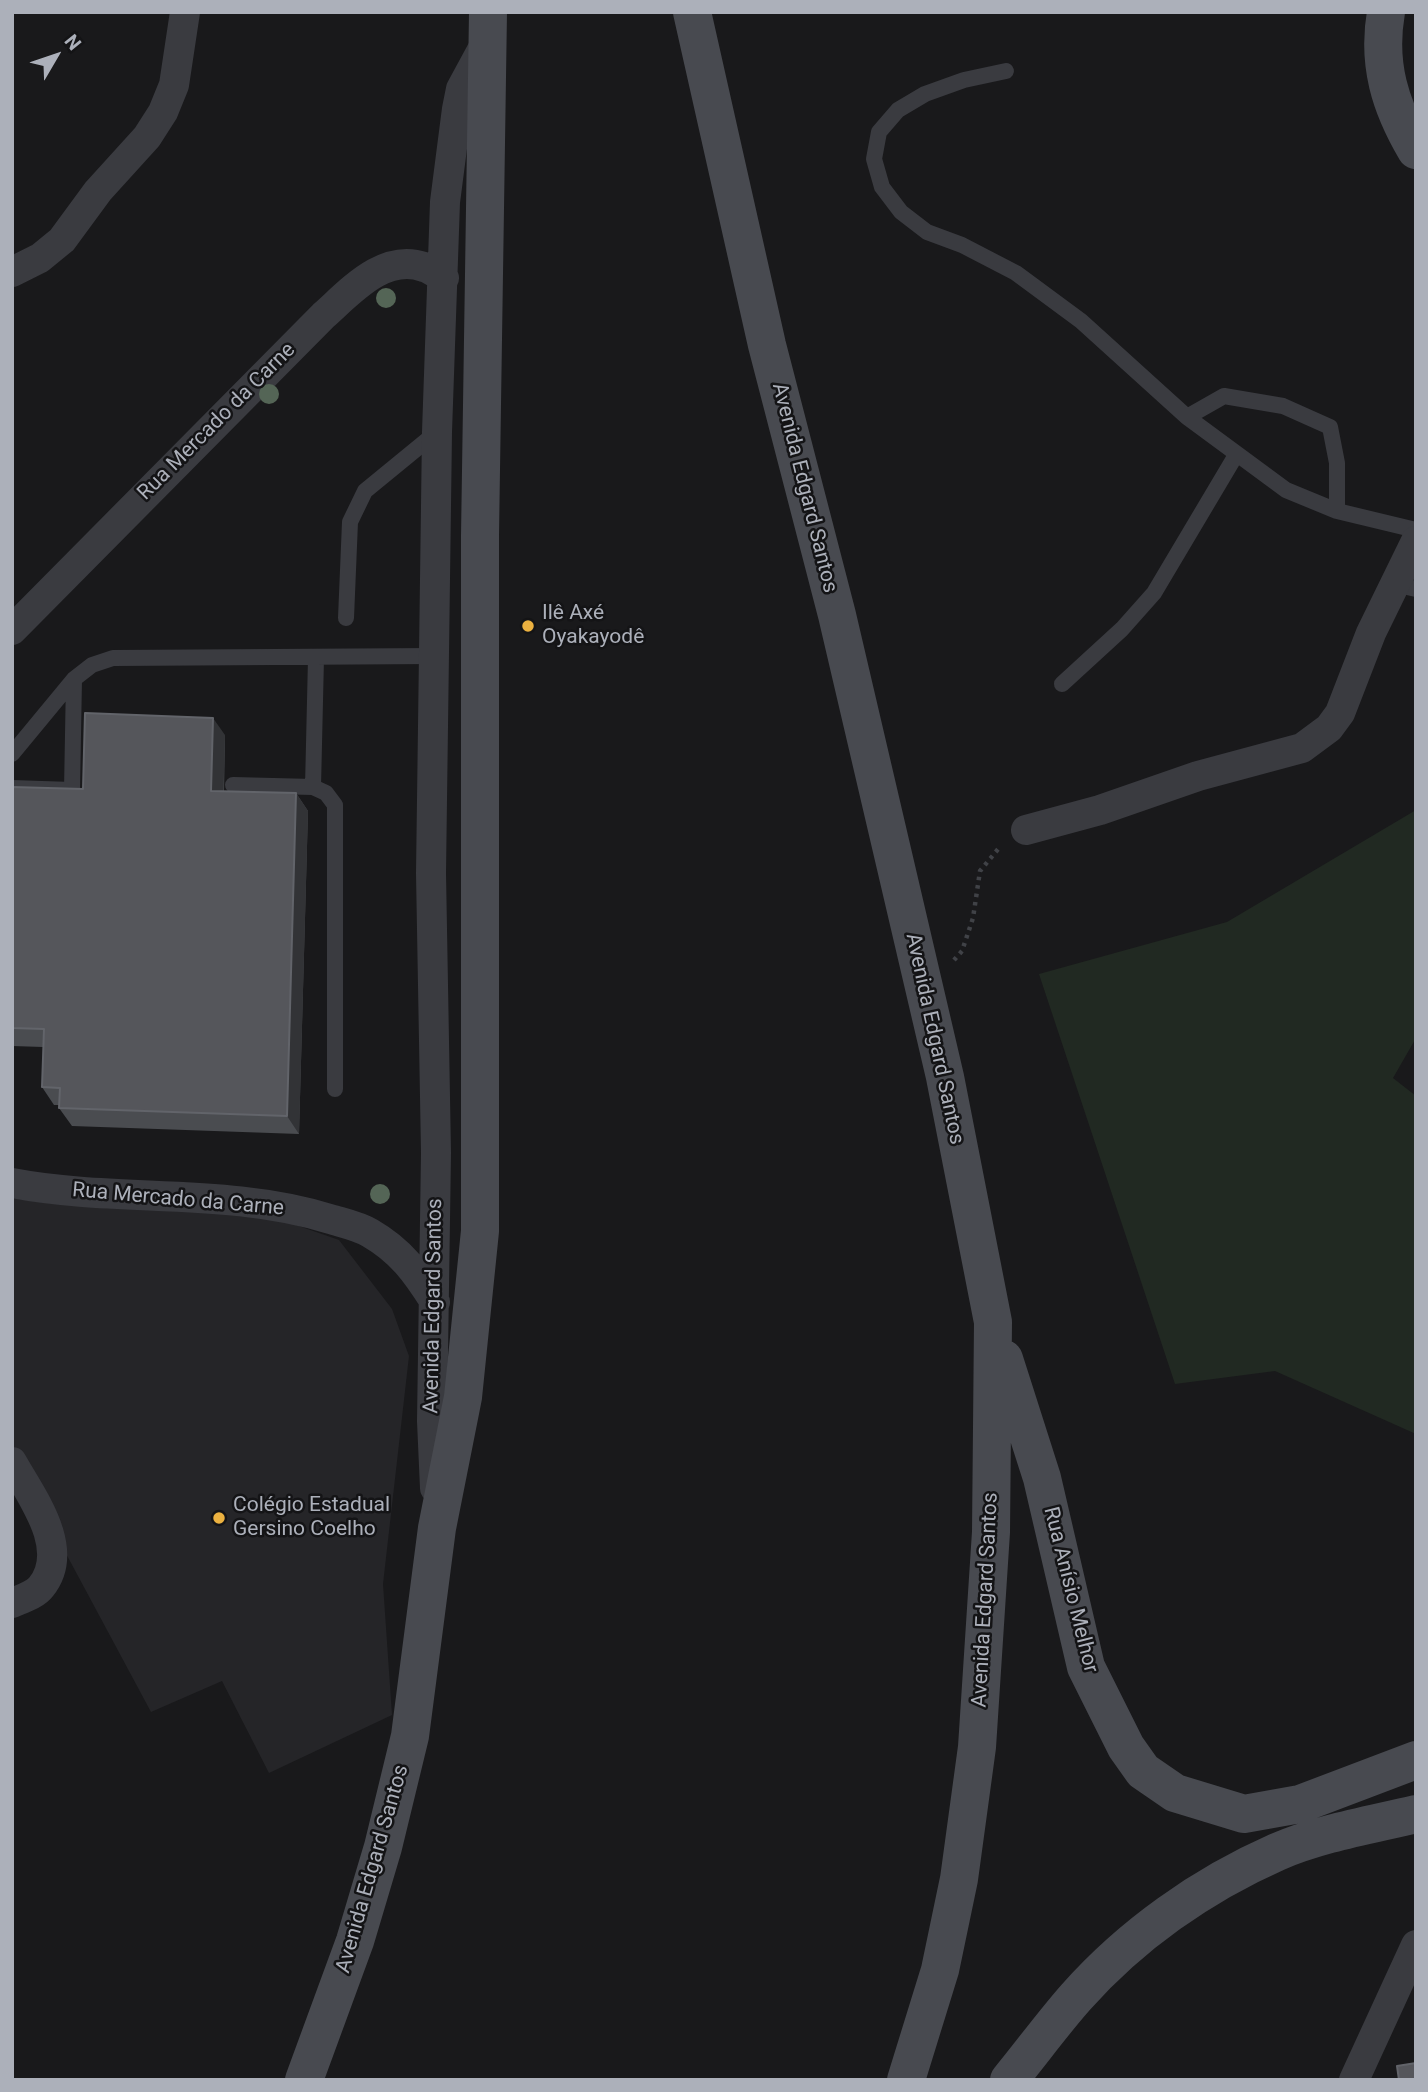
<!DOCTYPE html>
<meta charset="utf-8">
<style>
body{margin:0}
#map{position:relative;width:1428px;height:2092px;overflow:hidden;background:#19191b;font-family:Roboto,sans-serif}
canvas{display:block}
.frame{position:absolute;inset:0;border:14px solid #acb0ba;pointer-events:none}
.north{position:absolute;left:21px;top:21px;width:70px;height:70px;-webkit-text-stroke:5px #141416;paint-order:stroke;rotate:51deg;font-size:19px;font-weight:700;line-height:28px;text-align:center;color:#acb0ba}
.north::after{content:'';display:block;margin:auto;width:24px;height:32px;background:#acb0ba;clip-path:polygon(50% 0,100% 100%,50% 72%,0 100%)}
</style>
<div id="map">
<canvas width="1428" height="2092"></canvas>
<div class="frame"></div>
<div class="north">N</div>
</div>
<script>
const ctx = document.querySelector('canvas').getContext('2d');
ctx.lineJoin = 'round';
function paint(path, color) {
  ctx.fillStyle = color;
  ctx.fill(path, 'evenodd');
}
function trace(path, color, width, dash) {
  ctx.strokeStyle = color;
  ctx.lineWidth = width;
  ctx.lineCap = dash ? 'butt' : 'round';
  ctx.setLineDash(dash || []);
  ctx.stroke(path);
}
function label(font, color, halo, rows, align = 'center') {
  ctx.font = font + ' Roboto,sans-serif';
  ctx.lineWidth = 5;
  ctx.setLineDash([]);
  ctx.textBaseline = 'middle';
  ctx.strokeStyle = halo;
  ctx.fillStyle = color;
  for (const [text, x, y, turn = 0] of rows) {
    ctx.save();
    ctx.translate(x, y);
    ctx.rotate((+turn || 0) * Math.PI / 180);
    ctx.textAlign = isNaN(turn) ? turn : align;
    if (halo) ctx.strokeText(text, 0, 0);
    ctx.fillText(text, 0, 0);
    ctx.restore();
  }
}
paint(new Path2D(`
 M 12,1198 L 47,1203 L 250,1209 L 339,1240 L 392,1309 L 409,1356 L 383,1584 L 392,1715 L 269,1773 L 222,1681 L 151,1712 L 12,1453 Z`), '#252528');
paint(new Path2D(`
 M 1416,810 L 1416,1038 L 1393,1078 L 1416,1096 L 1416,1434 L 1275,1371 L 1175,1384 L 1039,974 L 1227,922 Z`), '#212922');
trace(new Path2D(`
 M 954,960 L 962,951 L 973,918 L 980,871 L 999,848`), '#404247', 4.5, [3.5, 5]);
trace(new Path2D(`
 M 1006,71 L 964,80 L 925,94 L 898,110 L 879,132 L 874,159 L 882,187 L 901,212 L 927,232 L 962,245 L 1016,273 L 1081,321 L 1187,417 L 1286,490 L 1337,511 L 1416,530
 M 1187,417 L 1224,396 L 1283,406 L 1330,427 L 1337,463 L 1337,511
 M 1394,584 L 1416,589
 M 346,618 L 350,522 L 365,491 L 437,432
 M 1062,684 L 1122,629 L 1154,593 L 1236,455
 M 12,754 L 74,679 L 92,665 L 113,658 L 434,656
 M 233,785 L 313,787 L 326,793 L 335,805 L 335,1089
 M 313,787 L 316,658
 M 12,788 L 72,790 L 74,679`), '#3a3b40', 16);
trace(new Path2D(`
 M 12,272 L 40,258 L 62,240 L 98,191 L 147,137 L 163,112 L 174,85 L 185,12
 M 12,630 L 324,315 C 351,291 384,253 424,267 C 431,269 437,274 444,278
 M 1026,830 L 1100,810 L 1198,776 L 1302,748 L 1329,728 L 1340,713 L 1371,633 L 1416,541
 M 12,1183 C 117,1203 228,1187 330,1219 C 343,1223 358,1226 370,1233 C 401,1251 416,1272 435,1302
 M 12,1462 C 31,1496 72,1549 41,1587 C 35,1595 21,1599 12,1603
 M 435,1488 L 432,1421 L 436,1153 L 431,873 L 437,432 L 445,202 L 457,109 L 461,89 L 487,41
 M 1354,2080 L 1416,1945`), '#3a3b40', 30);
trace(new Path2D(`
 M 692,12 L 767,345 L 837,615 L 945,1077 L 993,1322 L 991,1532 L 977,1747 L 959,1879 L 940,1970 L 906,2080
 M 1386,12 C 1377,64 1390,106 1416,150
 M 1004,1359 L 1042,1478 L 1086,1667 L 1126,1747 L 1143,1771 L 1175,1793 L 1244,1814 L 1300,1804 L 1416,1760
 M 304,2080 L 355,1941 L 383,1847 L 410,1736 L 437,1528 L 463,1397 L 480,1231 L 480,535 L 488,12
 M 1009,2080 C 1032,2052 1053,2023 1076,1997 C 1131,1935 1202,1885 1277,1852 C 1321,1833 1370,1825 1416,1814`), '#484a50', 38);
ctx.fillStyle = '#546556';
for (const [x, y] of [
 [386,298],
 [269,394],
 [380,1194]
]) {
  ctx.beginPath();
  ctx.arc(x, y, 10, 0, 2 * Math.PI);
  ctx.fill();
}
paint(new Path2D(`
 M 225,735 L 224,791 L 296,793 L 308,811 L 299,1134 L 72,1126 L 59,1108 L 59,1105 L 54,1105 L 42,1087 L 43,1047 L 12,1046 L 12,787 L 83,789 Z`), '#4a4c50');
paint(new Path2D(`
 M 213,718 L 225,735 L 223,808 L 211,791 Z
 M 296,793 L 308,811 L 299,1134 L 287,1116 Z`), '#323336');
const building = new Path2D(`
 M 85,713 L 213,718 L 211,791 L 296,793 L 287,1116 L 59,1108 L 60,1088 L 42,1087 L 44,1029 L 12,1028 L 12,787 L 83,789 Z
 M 1416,2063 L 1416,2080 L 1399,2080 L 1397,2066 Z`);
paint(building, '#55565b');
trace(building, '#62646a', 2);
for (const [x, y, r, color] of [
 [528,626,7,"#ebb140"],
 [219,1518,7,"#ebb140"]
]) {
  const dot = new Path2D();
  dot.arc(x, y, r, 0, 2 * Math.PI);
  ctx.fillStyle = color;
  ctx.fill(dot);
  trace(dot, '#141416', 2.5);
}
label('21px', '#acb0ba', '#141416', [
 ["Rua Mercado da Carne",217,422,-45],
 ["Avenida Edgard Santos",804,488,76],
 ["Avenida Edgard Santos",934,1039,78],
 ["Rua Mercado da Carne",178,1200,5],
 ["Avenida Edgard Santos",434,1306,-89],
 ["Rua Anísio Melhor",1070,1590,76],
 ["Avenida Edgard Santos",986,1600,-87],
 ["Avenida Edgard Santos",373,1869,-74]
]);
label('21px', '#acb0ba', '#141416', [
 ["Ilê Axé",542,614],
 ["Oyakayodê",542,638],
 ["Colégio Estadual",233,1506],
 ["Gersino Coelho",233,1530]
], 'left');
</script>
